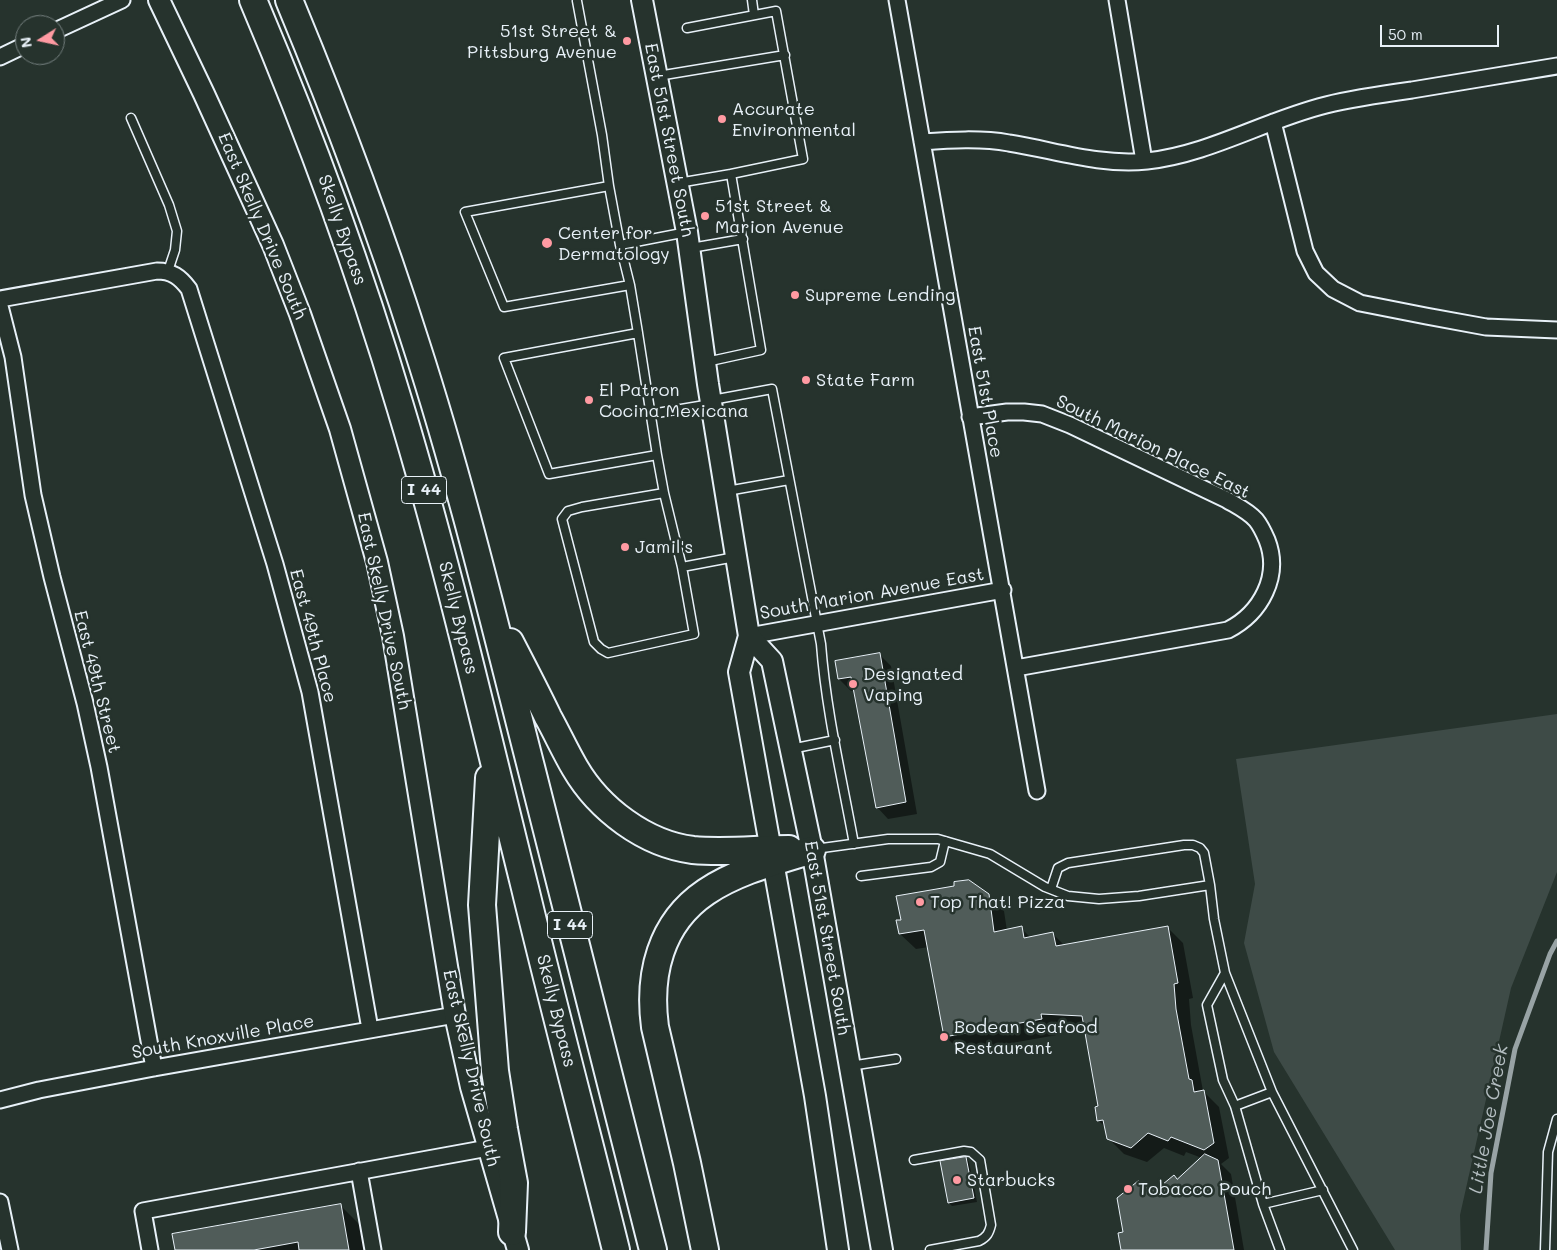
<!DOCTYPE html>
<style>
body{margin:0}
#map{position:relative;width:1557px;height:1250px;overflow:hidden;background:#26332d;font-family:Mali,sans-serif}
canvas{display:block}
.north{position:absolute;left:15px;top:15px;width:50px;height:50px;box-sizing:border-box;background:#26332d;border:1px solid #747f7e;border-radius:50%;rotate:260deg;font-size:14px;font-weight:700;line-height:20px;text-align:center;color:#e8f1f8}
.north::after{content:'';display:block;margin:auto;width:18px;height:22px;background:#ff9aa2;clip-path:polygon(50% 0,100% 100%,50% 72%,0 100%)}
.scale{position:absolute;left:1380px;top:25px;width:119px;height:22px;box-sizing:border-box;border:2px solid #e8f1f8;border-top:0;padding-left:6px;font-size:15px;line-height:18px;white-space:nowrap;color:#e8f1f8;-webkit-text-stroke:4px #26332d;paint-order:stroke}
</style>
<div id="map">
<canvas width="1557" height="1250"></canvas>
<div class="north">N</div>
<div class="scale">50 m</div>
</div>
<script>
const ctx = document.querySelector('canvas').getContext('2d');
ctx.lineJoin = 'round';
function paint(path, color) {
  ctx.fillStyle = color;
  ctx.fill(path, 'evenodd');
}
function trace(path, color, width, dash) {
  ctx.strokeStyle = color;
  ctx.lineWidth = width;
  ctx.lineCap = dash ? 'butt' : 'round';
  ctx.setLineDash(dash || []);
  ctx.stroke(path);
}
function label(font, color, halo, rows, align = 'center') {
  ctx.font = font + ' Mali,sans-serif';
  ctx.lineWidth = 5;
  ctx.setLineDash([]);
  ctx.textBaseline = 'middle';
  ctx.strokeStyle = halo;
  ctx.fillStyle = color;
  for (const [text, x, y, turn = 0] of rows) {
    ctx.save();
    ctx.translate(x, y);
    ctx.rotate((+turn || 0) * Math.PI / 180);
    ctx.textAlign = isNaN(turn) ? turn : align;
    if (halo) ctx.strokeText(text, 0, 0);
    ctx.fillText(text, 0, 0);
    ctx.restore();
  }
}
paint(new Path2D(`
 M 1557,714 L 1557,872 L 1511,988 L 1460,1215 L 1461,1250 L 1395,1250 L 1274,1052 L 1244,943 L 1255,884 L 1236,759 Z`), '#3e4b47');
paint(new Path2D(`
 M 879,654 L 891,666 L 917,814 L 888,819 L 877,807 L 855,690 L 851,691 L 839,679 L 836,662 Z
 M 988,895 L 1004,911 L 1007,931 L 1021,928 L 1031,938 L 1053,934 L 1065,946 L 1168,928 L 1183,943 L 1193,998 L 1189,999 L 1191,1025 L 1203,1091 L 1219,1107 L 1229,1158 L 1221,1164 L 1231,1174 L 1244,1250 L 1123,1250 L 1125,1233 L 1158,1191 L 1177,1181 L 1202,1158 L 1186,1152 L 1184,1156 L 1164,1148 L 1147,1162 L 1124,1154 L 1108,1138 L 1106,1128 L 1098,1120 L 1100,1107 L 1085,1030 L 1056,1029 L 1057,1035 L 961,1052 L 945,1036 L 929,947 L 916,949 L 900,934 L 898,921 Z
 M 966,1158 L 969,1162 L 977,1202 L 952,1206 L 949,1203 L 941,1162 Z
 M 340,1205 L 364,1229 L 368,1250 L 176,1250 Z`), '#0007');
trace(new Path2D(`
 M 1486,1250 L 1491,1173 L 1515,1049 L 1550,954 L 1557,941`), '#98a3a5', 5);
const building = new Path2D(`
 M 880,653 L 906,802 L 876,808 L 851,677 L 838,679 L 835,661 Z
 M 969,880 L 989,894 L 994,932 L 1022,926 L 1024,938 L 1053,932 L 1056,946 L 1168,926 L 1178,983 L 1174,984 L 1176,1009 L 1189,1079 L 1192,1080 L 1194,1092 L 1204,1090 L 1214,1143 L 1204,1150 L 1171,1137 L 1168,1141 L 1148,1133 L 1131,1148 L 1107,1139 L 1103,1120 L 1097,1121 L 1095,1107 L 1098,1106 L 1082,1016 L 1041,1014 L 1042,1019 L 944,1037 L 924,930 L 899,934 L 896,920 L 901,920 L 896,896 L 954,886 L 954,882 Z
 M 1205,1154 L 1218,1160 L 1234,1250 L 1121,1250 L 1118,1233 L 1123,1232 L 1117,1198 L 1138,1181 L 1157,1189 L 1174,1175 L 1177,1179 Z
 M 966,1157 L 974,1198 L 948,1203 L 940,1161 Z
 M 341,1204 L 349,1250 L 299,1250 L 298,1242 L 254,1250 L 175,1250 L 172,1234 Z`);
paint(building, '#505c59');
trace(building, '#e8f1f8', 1);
const lane = new Path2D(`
 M 752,0 L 754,15
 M 577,1 L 602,135 L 609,186
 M 687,28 L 776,11 L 803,159 L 731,174
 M 658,76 L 785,55
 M 131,118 L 169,205 L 177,231 L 175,250 L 168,271
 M 678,183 L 731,174 L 761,350 L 706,362
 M 620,245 L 630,285 L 504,307 L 465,212 L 609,186 L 620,245 L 687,232
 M 691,248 L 743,239
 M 630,285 L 638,333
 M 638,333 L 657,455 L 549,474 L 504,358 Z
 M 712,400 L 772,389 L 821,644 C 826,711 842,778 854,844
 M 651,414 L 711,404
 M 657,455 L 664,493
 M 727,491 L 789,480
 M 664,493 L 682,567 L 694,634 L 608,653 L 601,649 L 594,642 L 562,519 L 568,511 L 582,507 Z
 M 682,567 L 735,557
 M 791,749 L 835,740
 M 815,849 L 888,839 L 938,839 L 990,854 L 1045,887 L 1068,896 L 1099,899 L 1139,896 L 1210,885
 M 861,876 L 931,867 L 940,862 L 945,841
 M 1051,889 L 1058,868 L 1068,863 L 1184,845 L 1193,845 L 1200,848 L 1204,853 L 1210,885 L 1214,919 L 1225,973 L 1272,1092 L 1353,1250
 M 1225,973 L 1207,1005 L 1223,1080 L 1235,1106 L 1263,1204 L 1323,1190
 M 850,1066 L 896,1059
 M 1235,1106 L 1272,1092
 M 914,1160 L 964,1151 L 971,1152 L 980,1160 L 991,1225 C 989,1233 987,1237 979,1241 L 930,1250
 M 1263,1204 L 1280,1250
 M 1545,1250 L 1548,1152 L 1557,1119`);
const street = new Path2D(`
 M 897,0 L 1037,791
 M 1117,0 L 1144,161
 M 55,31 L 122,0
 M 0,57 L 25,45
 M 1273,122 L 1305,251 L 1316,273 L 1333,289 L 1360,303 L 1426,316 L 1486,327 L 1557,330
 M 922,142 C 950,140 981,138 1009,143 C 1054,150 1100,166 1147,161 C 1210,154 1265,120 1326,105 C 1354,98 1383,94 1412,90 C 1460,82 1509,74 1557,66
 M 0,299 L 157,271 C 172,271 180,277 189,289 L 275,564 L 310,692 L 370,1029
 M 0,306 L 13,357 L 33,495 L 52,577 L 85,703 L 99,767 L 154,1068
 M 970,417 L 1007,412 L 1024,412 L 1042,414 L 1070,425 L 1227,500 C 1237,506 1248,511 1256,520 C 1261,526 1264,533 1267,540 C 1281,576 1261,613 1228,630 L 1016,668
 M 749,636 L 1003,590
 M 0,1100 L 39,1090 L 154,1068 L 455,1015
 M 359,1171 L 373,1250
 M 0,1202 L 10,1250
 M 150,1250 L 143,1211 L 488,1148`);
const secondary = new Path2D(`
 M 159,0 L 204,94 L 273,245 L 300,314 L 340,429 L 377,562 L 393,636 L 455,1015 L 471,1087 L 518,1250
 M 642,0 L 687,232 L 708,384 L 749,636 L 739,672 L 815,1096 L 838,1250
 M 749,636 L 772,661 L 812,850 L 882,1250`);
const highway = new Path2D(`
 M 253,0 C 309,132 359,268 400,406 C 448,565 485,727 525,888 C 554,1009 586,1129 616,1250
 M 289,0 C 336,113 379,227 416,344 C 461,483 495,626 531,767 C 571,928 611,1089 653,1250
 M 510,642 C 523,667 536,692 548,717 C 557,733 565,751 575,768 C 599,809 645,844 693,850 C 725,853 757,849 789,849
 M 489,778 L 482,905 L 495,1071 L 504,1129 L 514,1183 L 512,1232
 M 705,1250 L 687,1163 L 655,1027 C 648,975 660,923 706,892 C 737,871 777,861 812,850`);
trace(lane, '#e8f1f8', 11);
trace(street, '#e8f1f8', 19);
trace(secondary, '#e8f1f8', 24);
trace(highway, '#e8f1f8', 30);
trace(lane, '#26332d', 8);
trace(street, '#26332d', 15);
trace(secondary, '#26332d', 20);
trace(highway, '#26332d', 26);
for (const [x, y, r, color] of [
 [627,41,5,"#ff9aa2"],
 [722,119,5,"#ff9aa2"],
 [705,216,5,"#ff9aa2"],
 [547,243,6,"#ff9aa2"],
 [795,295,5,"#ff9aa2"],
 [806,380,5,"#ff9aa2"],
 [589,400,5,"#ff9aa2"],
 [625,547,5,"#ff9aa2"],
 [853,684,5,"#ff9aa2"],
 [920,902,5,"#ff9aa2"],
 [944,1037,5,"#ff9aa2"],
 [957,1180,5,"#ff9aa2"],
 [1128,1189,5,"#ff9aa2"]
]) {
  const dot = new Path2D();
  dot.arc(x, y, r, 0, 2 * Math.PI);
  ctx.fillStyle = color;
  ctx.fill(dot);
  trace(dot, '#26332d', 2);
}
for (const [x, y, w] of [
 [424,490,45],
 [570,925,45]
]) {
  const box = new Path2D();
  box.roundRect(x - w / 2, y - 13.5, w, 27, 4);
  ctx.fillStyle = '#26332d';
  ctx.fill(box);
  trace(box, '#e8f1f8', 1);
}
label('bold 16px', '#e8f1f8', null, [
 ["I 44",424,490],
 ["I 44",570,925]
]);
label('18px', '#e8f1f8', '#26332d', [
 ["51st Street &",617,31,"right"],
 ["Pittsburg Avenue",617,52,"right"],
 ["Accurate",732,109],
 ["Environmental",732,130],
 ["51st Street &",715,206],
 ["Marion Avenue",715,227],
 ["Center for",558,233],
 ["Dermatology",558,254],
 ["Supreme Lending",805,295],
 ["State Farm",816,380],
 ["El Patron",599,390],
 ["Cocina Mexicana",599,411],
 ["Jamil's",635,547],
 ["Designated",863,674],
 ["Vaping",863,695],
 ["Top That! Pizza",930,902],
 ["Bodean Seafood",954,1027],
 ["Restaurant",954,1048],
 ["Starbucks",967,1180],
 ["Tobacco Pouch",1138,1189]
], 'left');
label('18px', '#e8f1f8', '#26332d', [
 ["East 51st Street South",669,140,79],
 ["East Skelly Drive South",262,226,67],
 ["Skelly Bypass",342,230,71],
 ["East 51st Place",985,392,80],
 ["South Marion Place East",1153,447,26],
 ["South Marion Avenue East",872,594,-10],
 ["East Skelly Drive South",384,611,78],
 ["Skelly Bypass",458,618,76],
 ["East 49th Place",313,636,75],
 ["East 49th Street",97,682,76],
 ["East 51st Street South",827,938,80],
 ["Skelly Bypass",556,1011,76],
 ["South Knoxville Place",223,1037,-10],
 ["East Skelly Drive South",471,1068,77]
]);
label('italic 19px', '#b3bdc0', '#26332d', [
 ["Little Joe Creek",1489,1119,-80]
]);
</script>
